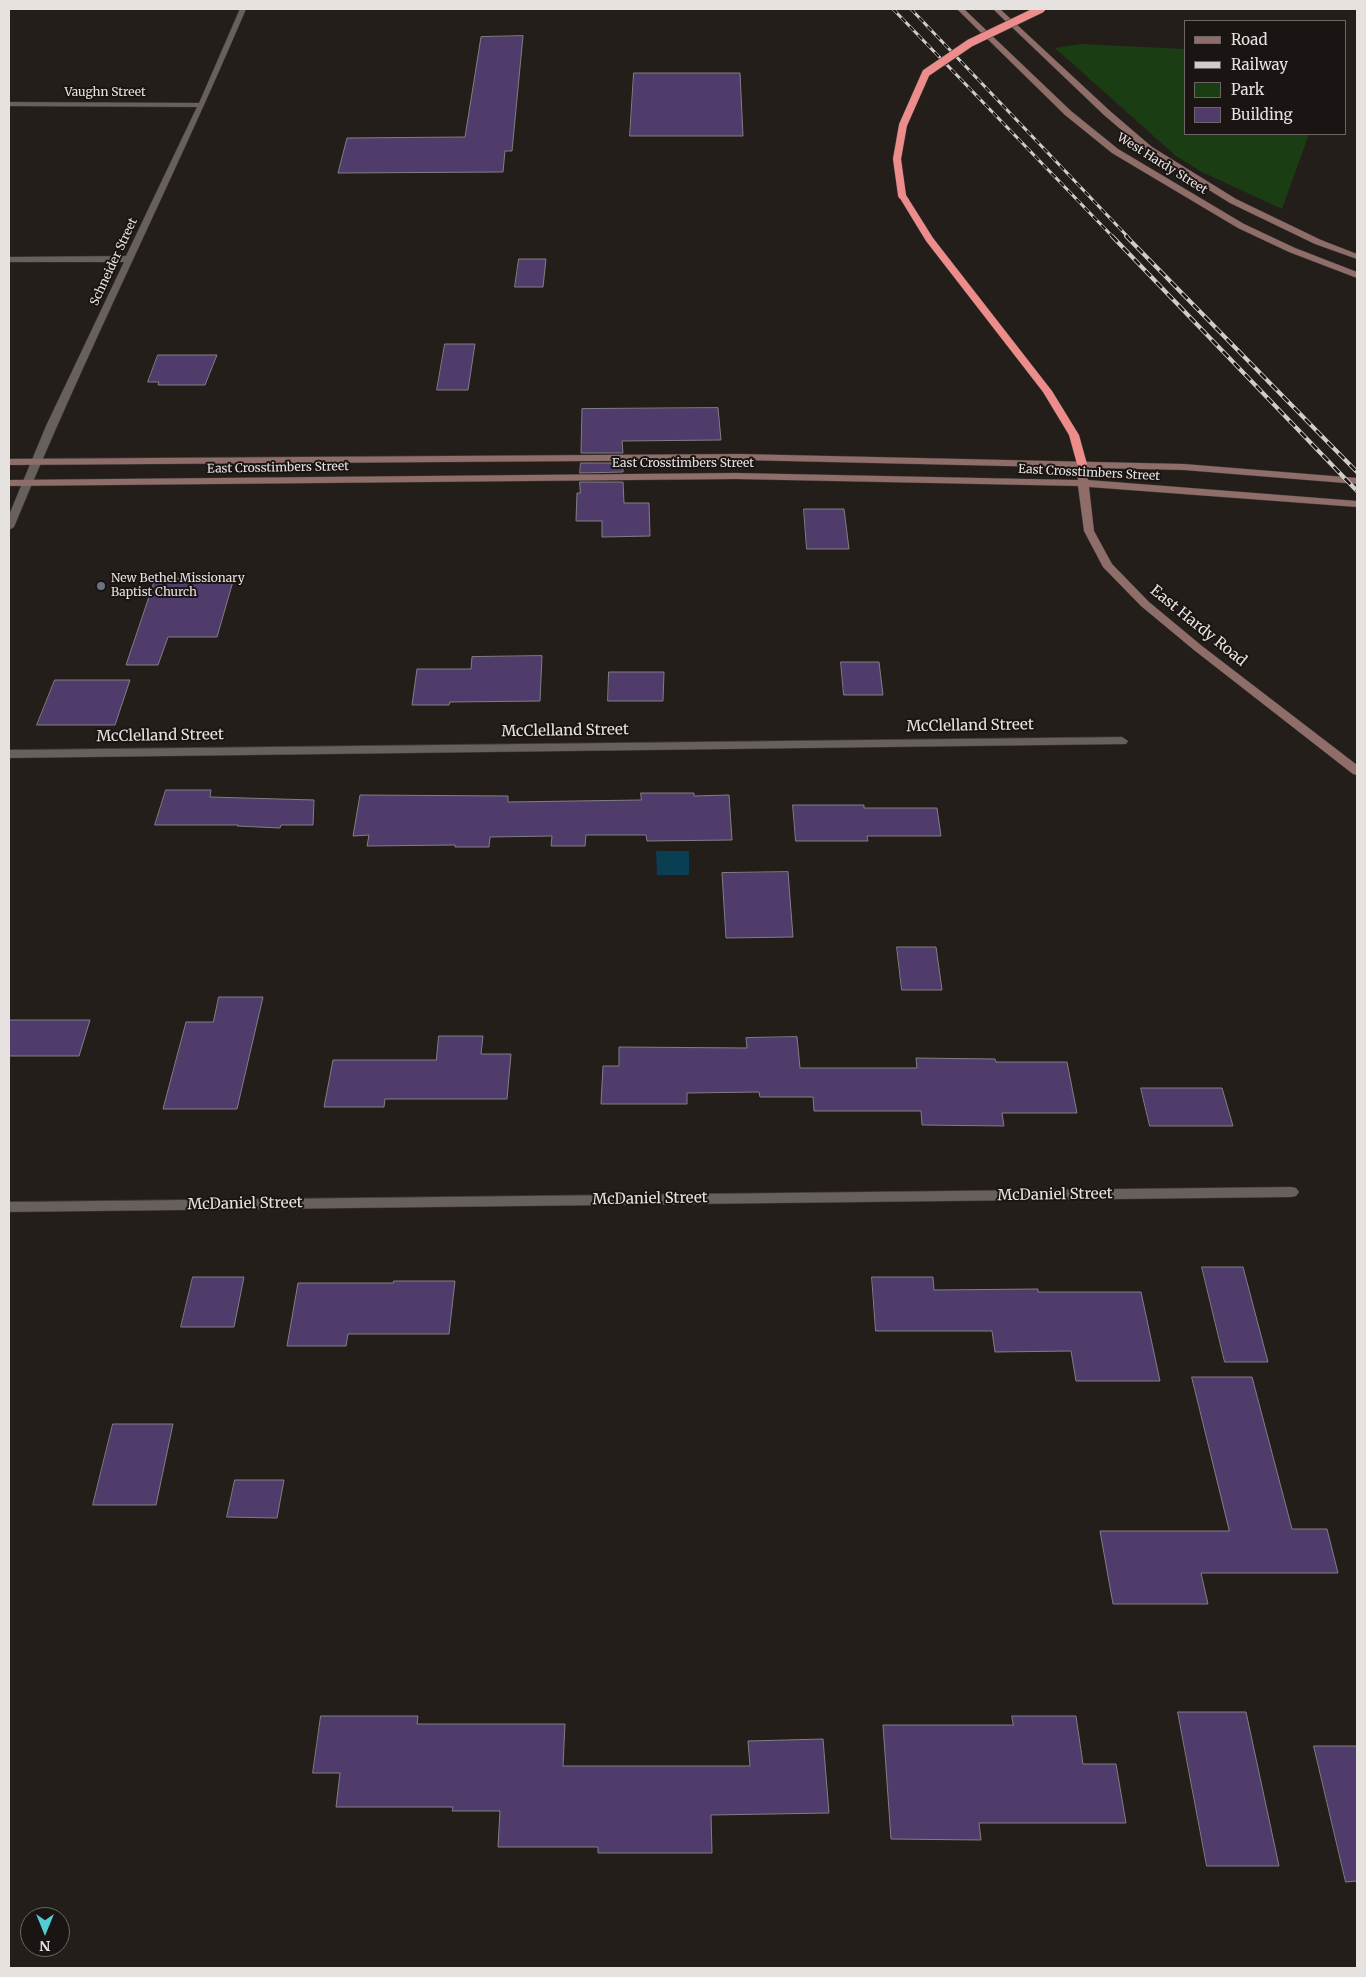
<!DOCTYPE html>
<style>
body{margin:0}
#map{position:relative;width:1366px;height:1977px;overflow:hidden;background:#241e1b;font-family:Merriweather,serif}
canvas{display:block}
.frame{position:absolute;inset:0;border:10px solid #e6e2e0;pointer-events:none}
.legend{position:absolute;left:1184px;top:20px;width:162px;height:115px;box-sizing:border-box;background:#1a1512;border:1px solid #6c6764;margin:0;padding:6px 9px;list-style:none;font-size:15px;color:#e6e2e0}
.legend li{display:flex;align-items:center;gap:10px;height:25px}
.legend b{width:25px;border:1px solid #6c6764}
.north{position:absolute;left:20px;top:1907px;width:50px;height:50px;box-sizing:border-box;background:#1a1512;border:1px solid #6c6764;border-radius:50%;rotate:180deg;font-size:14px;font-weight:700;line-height:20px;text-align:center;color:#e6e2e0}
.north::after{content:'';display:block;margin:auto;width:18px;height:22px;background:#52ccd5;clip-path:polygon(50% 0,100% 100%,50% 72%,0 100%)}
</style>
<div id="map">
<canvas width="1366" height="1977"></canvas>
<div class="frame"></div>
<ul class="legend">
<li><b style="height:6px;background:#8f6e6a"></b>Road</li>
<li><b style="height:6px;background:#d0ccca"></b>Railway</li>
<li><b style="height:14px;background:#1b3d13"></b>Park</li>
<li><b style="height:14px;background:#503c6b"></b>Building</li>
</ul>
<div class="north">N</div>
</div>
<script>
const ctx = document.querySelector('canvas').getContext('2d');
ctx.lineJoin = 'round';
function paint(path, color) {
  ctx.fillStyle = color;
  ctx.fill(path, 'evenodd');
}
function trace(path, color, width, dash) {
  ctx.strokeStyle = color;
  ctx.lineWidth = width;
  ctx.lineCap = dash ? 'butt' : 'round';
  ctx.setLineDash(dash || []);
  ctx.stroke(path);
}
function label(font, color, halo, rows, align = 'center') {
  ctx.font = font + ' Merriweather,serif';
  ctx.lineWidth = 4;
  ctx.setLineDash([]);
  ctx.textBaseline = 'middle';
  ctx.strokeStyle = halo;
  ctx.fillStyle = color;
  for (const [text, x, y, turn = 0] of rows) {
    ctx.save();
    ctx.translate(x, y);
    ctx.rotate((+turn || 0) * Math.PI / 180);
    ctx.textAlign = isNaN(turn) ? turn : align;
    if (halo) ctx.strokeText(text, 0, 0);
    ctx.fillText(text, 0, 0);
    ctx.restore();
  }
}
paint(new Path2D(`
 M 1081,44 L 1185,49 L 1185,134 L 1309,134 L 1282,209 L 1202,172 L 1176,156 L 1055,48 Z`), '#1b3d13');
paint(new Path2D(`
 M 656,851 L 689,851 L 689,875 L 657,875 Z`), '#093e53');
const building = new Path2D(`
 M 523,36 L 512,151 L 505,151 L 503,172 L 338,173 L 347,138 L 465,137 L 481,37 Z
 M 634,73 L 740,73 L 743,136 L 630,136 Z
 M 519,259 L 546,259 L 543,287 L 515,287 Z
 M 445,344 L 475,344 L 468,390 L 437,390 Z
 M 158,355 L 217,355 L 205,385 L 158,385 L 159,382 L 148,382 Z
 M 718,408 L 721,440 L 622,441 L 623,453 L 581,453 L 582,409 Z
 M 581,463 L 623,463 L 623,472 L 580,473 Z
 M 580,482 L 623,482 L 624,503 L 649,503 L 650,536 L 602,537 L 602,521 L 576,521 L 577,493 L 580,493 Z
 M 804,509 L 844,509 L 849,549 L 807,549 Z
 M 234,578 L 217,637 L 168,637 L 158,665 L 126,665 L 155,579 Z
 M 542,656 L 540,701 L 450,702 L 449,705 L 412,705 L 417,669 L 471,669 L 472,657 Z
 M 841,662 L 879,662 L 883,695 L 844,695 Z
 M 609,672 L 664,672 L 663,701 L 608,701 Z
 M 55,680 L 130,680 L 115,725 L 37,725 Z
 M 166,790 L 211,790 L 210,797 L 314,800 L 313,825 L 281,825 L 280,828 L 237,826 L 238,825 L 155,825 Z
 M 641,793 L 694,793 L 694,796 L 729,795 L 732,840 L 647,841 L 646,835 L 586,835 L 585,846 L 551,846 L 552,836 L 490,837 L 489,847 L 455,847 L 455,845 L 367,846 L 369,835 L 353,836 L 360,795 L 508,796 L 508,802 L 641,800 Z
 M 793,805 L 864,805 L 864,808 L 937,808 L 941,836 L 867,836 L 868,841 L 796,841 Z
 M 788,872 L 793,937 L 726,938 L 722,873 Z
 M 897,947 L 936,947 L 942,990 L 902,990 Z
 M 219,997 L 263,997 L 237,1109 L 163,1109 L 186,1022 L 213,1022 Z
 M 9,1020 L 90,1020 L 79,1056 L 9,1056 Z
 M 439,1036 L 483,1036 L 481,1054 L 511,1054 L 507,1099 L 385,1099 L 384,1107 L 324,1107 L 333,1060 L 436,1060 Z
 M 797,1037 L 800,1068 L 917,1068 L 916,1058 L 995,1059 L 996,1062 L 1067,1062 L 1077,1113 L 1002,1113 L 1004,1126 L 922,1125 L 921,1111 L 814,1111 L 813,1097 L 760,1097 L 759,1092 L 687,1093 L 687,1104 L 601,1104 L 603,1066 L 619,1066 L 619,1047 L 747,1048 L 746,1038 Z
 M 1141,1088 L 1222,1088 L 1233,1126 L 1150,1126 Z
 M 1202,1267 L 1243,1267 L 1268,1362 L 1225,1362 Z
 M 193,1277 L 244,1277 L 234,1327 L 181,1327 Z
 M 872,1277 L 933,1277 L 934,1290 L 1038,1289 L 1038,1292 L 1141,1292 L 1160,1381 L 1076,1381 L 1071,1351 L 995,1352 L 992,1331 L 876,1331 Z
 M 394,1281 L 455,1281 L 449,1334 L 348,1334 L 346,1346 L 287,1346 L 298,1283 L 393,1283 Z
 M 1192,1377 L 1252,1377 L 1292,1529 L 1327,1529 L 1338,1573 L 1201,1573 L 1208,1604 L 1113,1604 L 1100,1531 L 1229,1531 Z
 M 113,1424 L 173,1424 L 156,1505 L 93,1505 Z
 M 235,1480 L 284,1480 L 277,1518 L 227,1517 Z
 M 1178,1712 L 1246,1712 L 1279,1866 L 1207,1866 Z
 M 321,1716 L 418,1716 L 417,1724 L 565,1724 L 563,1766 L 750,1766 L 748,1741 L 823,1739 L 829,1813 L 711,1815 L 712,1853 L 598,1853 L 598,1847 L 498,1847 L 500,1811 L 452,1811 L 453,1807 L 336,1807 L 340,1773 L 313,1773 Z
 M 1012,1716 L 1076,1716 L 1083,1764 L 1116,1764 L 1126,1823 L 979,1823 L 981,1840 L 891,1839 L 883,1725 L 1013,1725 Z
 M 1314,1746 L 1357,1746 L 1357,1881 L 1346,1882 Z`);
paint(building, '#503c6b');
trace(building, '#807e85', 1);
const minor = new Path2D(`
 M 240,9 L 246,9 C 172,183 86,352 14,527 L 9,530 L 9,515 L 46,426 L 124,262 L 9,262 L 9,257 L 126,256 L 197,107 L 9,106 L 9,102 L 199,103 Z
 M 1122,737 L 1128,741 L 1126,744 L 9,758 L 9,750 Z
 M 1291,1187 L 1296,1188 L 1299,1192 L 1296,1196 L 1291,1197 L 9,1212 L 9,1202 Z`);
const secondary = new Path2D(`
 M 957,9 L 964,9 L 1071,111 L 1118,149 L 1244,224 L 1295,248 L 1357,272 L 1357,278 L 1289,252 L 1238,228 L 1112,153 L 1065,115 Z
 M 993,9 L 1000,9 L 1110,111 L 1152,147 L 1236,199 L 1321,240 L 1357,254 L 1357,259 L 1315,244 L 1230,203 L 1146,151 L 1104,115 Z
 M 740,454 L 1184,464 L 1357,478 L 1357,484 L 1184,470 L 740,460 L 9,465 L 9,459 Z
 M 1082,471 L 1087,474 L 1088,480 L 1357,501 L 1357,507 L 1089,487 L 1094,531 L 1112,564 L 1149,602 L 1202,646 L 1357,765 L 1357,775 L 1353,774 L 1194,650 L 1141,606 L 1103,567 L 1084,531 L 1078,486 L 736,479 L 9,486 L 9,480 L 736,473 L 1078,480 L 1077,474 Z`);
const motorway = new Path2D(`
 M 902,192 L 906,195 L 933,238 L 1052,391 L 1079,435 L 1087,464 L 1086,466 L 1082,467 L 1077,464 L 1069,435 L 1043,392 L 926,241 L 898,195 Z`);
trace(minor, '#3d3836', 1);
trace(secondary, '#3d3836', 1);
trace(motorway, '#3d3836', 1);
paint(minor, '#67605c');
paint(secondary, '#8f6e6a');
paint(motorway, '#ec8d8b');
const railFar1 = new Path2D(`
 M 893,9 L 1113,237
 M 911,9 L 1128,237`);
const rail = new Path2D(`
 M 1112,236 L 1357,491
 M 1126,236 L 1357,472`);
trace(railFar1, '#d0ccca', 3);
trace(rail, '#d0ccca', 4);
trace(railFar1, '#1a1512', 2, [6]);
trace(rail, '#1a1512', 2.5, [8]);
const motorwayBridge = new Path2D(`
 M 902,195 L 897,159 L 903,125 L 926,73 L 970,43 L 1041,9`);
trace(motorwayBridge, '#3d3836', 9, []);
trace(motorwayBridge, '#ec8d8b', 8);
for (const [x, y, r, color] of [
 [101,586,5,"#6b7280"]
]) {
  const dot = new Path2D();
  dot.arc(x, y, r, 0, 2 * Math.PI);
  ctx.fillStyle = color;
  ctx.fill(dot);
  trace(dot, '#1a1512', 2);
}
label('12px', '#e6e2e0', '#1a1512', [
 ["Vaughn Street",105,93],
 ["West Hardy Street",1162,164,32],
 ["Schneider Street",114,262,-65],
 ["East Crosstimbers Street",683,464],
 ["East Crosstimbers Street",278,468,-1],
 ["East Crosstimbers Street",1089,473,3]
]);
label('12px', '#e6e2e0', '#1a1512', [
 ["New Bethel Missionary",111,579],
 ["Baptist Church",111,593]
], 'left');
label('15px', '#e6e2e0', '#1a1512', [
 ["East Hardy Road",1198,626,39],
 ["McClelland Street",970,726,-1],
 ["McClelland Street",565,731,-1],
 ["McClelland Street",160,736,-1],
 ["McDaniel Street",1055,1195,-1],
 ["McDaniel Street",650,1199,-1],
 ["McDaniel Street",245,1204,-1]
]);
</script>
